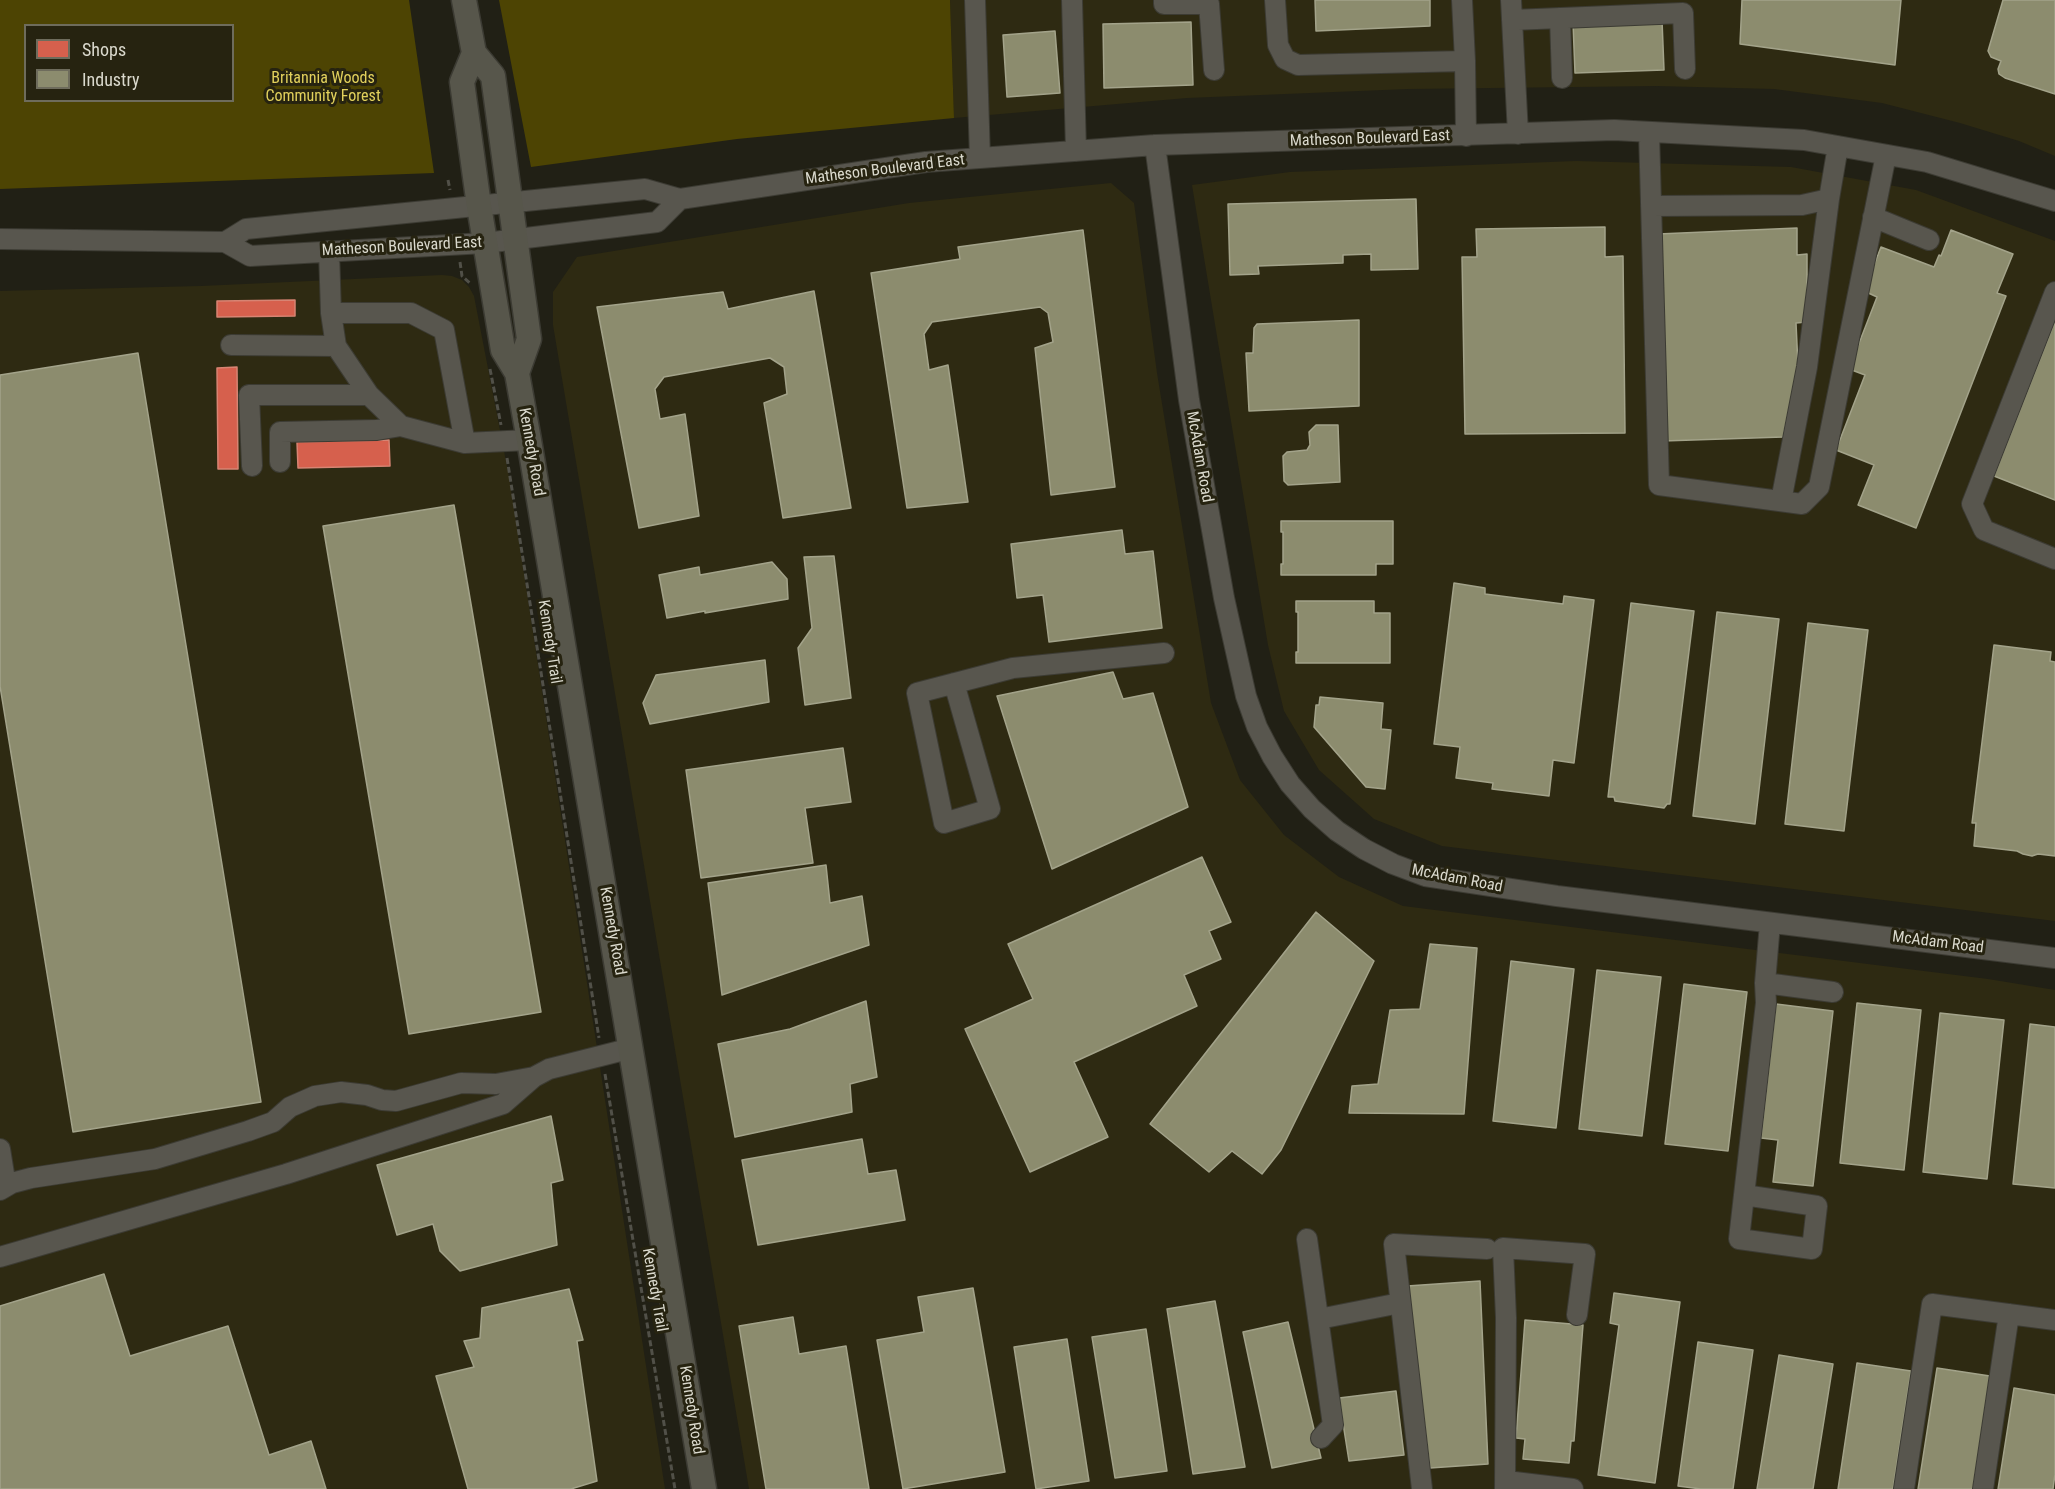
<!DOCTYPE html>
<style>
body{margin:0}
#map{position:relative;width:2055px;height:1489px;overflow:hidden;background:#212015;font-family:"Roboto Condensed",sans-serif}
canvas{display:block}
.legend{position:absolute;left:24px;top:24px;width:210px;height:78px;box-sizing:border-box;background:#262310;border:2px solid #6e6c5c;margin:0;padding:8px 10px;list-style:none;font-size:18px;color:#dad9cd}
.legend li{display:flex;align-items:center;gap:12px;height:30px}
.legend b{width:30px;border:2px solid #6e6c5c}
</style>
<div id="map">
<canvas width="2055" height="1489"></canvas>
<ul class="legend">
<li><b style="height:16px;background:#d6604d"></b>Shops</li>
<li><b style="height:16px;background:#8c8c6e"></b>Industry</li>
</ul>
</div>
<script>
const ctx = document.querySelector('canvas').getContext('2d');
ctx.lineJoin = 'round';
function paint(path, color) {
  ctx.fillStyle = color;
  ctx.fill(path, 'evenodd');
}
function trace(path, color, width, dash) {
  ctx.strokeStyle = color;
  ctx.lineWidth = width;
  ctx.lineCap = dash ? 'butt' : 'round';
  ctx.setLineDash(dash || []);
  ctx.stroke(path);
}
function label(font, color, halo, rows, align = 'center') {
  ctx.font = font + ' "Roboto Condensed",sans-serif';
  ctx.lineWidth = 6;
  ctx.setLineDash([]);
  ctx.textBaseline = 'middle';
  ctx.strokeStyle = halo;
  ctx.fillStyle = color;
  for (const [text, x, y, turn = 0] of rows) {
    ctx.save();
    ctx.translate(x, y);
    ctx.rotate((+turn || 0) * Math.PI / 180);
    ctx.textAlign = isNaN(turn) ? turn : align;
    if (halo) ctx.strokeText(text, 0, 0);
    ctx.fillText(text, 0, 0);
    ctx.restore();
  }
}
paint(new Path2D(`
 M 950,0 L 2055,0 L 2055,156 L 2019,141 L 1960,123 L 1882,103 L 1774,89 L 1657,86 L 1408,89 L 1187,98 L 954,118 Z
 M 1576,161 L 1791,167 L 1916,190 L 2055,241 L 2055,921 L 1442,846 L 1374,819 L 1319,770 L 1284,711 L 1268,645 L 1192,185 L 1290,172 Z
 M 1111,183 L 1134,203 L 1157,373 L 1211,703 L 1240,780 L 1284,835 L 1339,877 L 1403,906 L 1988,979 L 2055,990 L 2055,1489 L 749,1489 L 553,325 L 553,292 L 577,257 L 909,203 Z
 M 442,275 L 452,276 L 462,280 L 469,287 L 474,296 L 509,477 L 665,1489 L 0,1489 L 0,291 L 201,286 Z`), '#2e2a12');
paint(new Path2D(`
 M 0,0 L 409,0 L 434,173 L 0,189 ZM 26,26 L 232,26 L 232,100 L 26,100 Z
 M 499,0 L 950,0 L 954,118 L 737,139 L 531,167 Z`), '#4d4403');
const shops = new Path2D(`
 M 295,300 L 295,316 L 217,317 L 217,301 Z
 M 237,367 L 238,469 L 218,469 L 217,368 Z
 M 389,440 L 390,466 L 298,468 L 297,442 Z`);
paint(shops, '#d6604d');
trace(shops, '#d78473', 1.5);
const industry = new Path2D(`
 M 1315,0 L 1430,0 L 1430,26 L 1316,31 Z
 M 1742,0 L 1901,0 L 1895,65 L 1740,44 Z
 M 2003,0 L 2055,0 L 2055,94 L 2005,78 L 1999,74 L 1998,69 L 2001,61 L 1991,57 L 1988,51 Z
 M 1662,20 L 1664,70 L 1575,73 L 1573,23 Z
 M 1191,22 L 1193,85 L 1104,88 L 1103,24 Z
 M 1055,31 L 1060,93 L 1007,97 L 1003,35 Z
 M 1416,199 L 1418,269 L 1371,270 L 1371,254 L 1343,255 L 1343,263 L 1258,266 L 1259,274 L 1230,275 L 1228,204 Z
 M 1605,227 L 1605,257 L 1623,256 L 1625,433 L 1465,434 L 1462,257 L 1477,257 L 1476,229 Z
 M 1797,228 L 1797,255 L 1807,254 L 1807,322 L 1796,323 L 1798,366 L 1783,437 L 1663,441 L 1658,234 Z
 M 1083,230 L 1115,487 L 1051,495 L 1035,348 L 1053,342 L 1048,313 L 1040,307 L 932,322 L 924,334 L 929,370 L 948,365 L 968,502 L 907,508 L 871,273 L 960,259 L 958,247 Z
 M 1951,230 L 2013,254 L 1997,293 L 2006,296 L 1916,528 L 1858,505 L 1874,465 L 1836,450 L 1865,375 L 1849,369 L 1877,297 L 1864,291 L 1881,247 L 1934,267 L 1939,255 L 1941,256 Z
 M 814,291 L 851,508 L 783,518 L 764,403 L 787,394 L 784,367 L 770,358 L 664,377 L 655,389 L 660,419 L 685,414 L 699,516 L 639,528 L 597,307 L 723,292 L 728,309 Z
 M 1359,320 L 1359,406 L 1249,411 L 1246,353 L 1253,353 L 1254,328 L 1257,324 Z
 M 2055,321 L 2055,500 L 1994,476 Z
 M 138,353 L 261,1102 L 73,1132 L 0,686 L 0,375 Z
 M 1316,425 L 1338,425 L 1340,482 L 1288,485 L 1284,481 L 1283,456 L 1287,452 L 1307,450 L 1310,445 L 1309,432 Z
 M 454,505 L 541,1012 L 409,1034 L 323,526 Z
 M 1281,521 L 1393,521 L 1393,564 L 1376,564 L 1376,575 L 1281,575 L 1281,564 L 1283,564 L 1283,532 L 1281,532 Z
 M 1122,530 L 1125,554 L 1153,551 L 1162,628 L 1049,642 L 1043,595 L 1017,598 L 1011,544 Z
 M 834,556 L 851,698 L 805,705 L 798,648 L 812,628 L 804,557 Z
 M 772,562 L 787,579 L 788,599 L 705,613 L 705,611 L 667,618 L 659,575 L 699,567 L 700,575 Z
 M 1454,583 L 1485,588 L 1485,594 L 1563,604 L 1564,596 L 1594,600 L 1574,763 L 1553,760 L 1549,796 L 1492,789 L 1493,783 L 1456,778 L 1460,747 L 1434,744 Z
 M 1296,601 L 1374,601 L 1374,613 L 1390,613 L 1390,663 L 1296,663 L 1296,652 L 1298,652 L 1298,612 L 1296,612 Z
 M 1631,603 L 1694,611 L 1670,804 L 1667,804 L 1664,808 L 1615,801 L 1614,797 L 1608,797 Z
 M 1717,612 L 1779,619 L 1755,824 L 1693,816 Z
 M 1808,623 L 1868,630 L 1844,831 L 1785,824 Z
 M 1994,645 L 2051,652 L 2050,661 L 2055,662 L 2055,856 L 2038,854 L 2032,856 L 2023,854 L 2017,851 L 1974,846 L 1976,823 L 1972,823 Z
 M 765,660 L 769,702 L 650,724 L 643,703 L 656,675 Z
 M 1113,672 L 1123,699 L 1153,693 L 1188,807 L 1052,869 L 997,696 Z
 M 1320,697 L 1383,703 L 1381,729 L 1391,730 L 1385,789 L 1366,787 L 1314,727 L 1316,705 L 1319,705 Z
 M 843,748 L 851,802 L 805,808 L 813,863 L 701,878 L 686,770 Z
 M 1202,857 L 1231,922 L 1209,931 L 1221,959 L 1184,975 L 1197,1006 L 1074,1062 L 1108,1137 L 1030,1172 L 965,1029 L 1033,999 L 1008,944 Z
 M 826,865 L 830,903 L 862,896 L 869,945 L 722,995 L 708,883 Z
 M 1316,912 L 1374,961 L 1281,1150 L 1262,1174 L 1232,1151 L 1209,1172 L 1150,1124 Z
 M 1430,944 L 1477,948 L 1464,1114 L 1349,1113 L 1352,1086 L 1378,1084 L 1390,1010 L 1420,1009 Z
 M 1511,961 L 1574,969 L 1556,1128 L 1493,1121 Z
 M 1597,970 L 1661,977 L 1642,1136 L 1579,1129 Z
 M 1684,984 L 1747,992 L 1728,1151 L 1665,1144 Z
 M 866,1001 L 877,1077 L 850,1084 L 852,1112 L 735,1137 L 718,1044 L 790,1029 Z
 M 1857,1003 L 1921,1010 L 1904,1170 L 1840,1163 Z
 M 1776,1004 L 1833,1011 L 1813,1186 L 1773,1182 L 1778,1140 L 1761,1138 Z
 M 1940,1013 L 2004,1020 L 1987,1179 L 1923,1172 Z
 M 2030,1024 L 2055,1027 L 2055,1188 L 2013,1184 Z
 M 551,1116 L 563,1180 L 551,1183 L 557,1245 L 460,1271 L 440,1251 L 433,1224 L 397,1235 L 377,1165 Z
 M 862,1139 L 868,1174 L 896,1170 L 905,1220 L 758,1245 L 742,1160 Z
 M 104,1274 L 130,1356 L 228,1326 L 269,1455 L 311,1441 L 326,1489 L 0,1489 L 0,1306 Z
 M 1480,1281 L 1488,1464 L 1430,1468 L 1407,1286 Z
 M 973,1288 L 1005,1472 L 903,1489 L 877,1340 L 924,1332 L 918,1297 Z
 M 569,1289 L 583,1340 L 577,1341 L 597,1481 L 571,1489 L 468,1489 L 436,1376 L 474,1367 L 464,1341 L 480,1338 L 482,1308 Z
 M 1614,1293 L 1680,1302 L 1655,1483 L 1598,1475 L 1619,1325 L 1610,1323 Z
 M 1215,1301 L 1245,1467 L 1193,1474 L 1167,1309 Z
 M 793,1317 L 799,1354 L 846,1346 L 869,1489 L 766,1489 L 739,1326 Z
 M 1525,1320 L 1583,1325 L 1574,1441 L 1571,1441 L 1569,1463 L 1523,1459 L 1525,1439 L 1516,1438 Z
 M 1288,1322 L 1321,1458 L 1272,1468 L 1243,1332 Z
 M 1146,1329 L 1167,1471 L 1115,1478 L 1092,1337 Z
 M 1067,1339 L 1089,1481 L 1036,1489 L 1014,1347 Z
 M 1698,1342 L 1753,1350 L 1733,1489 L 1701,1489 L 1678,1486 Z
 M 1779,1355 L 1833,1364 L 1813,1489 L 1757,1489 Z
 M 1857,1363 L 1911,1371 L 1893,1489 L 1838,1489 Z
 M 1937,1368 L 1990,1376 L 1973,1489 L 1918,1489 Z
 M 2014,1388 L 2055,1395 L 2055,1474 L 2053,1489 L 1998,1489 Z
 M 1396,1391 L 1404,1455 L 1349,1461 L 1339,1398 Z`);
paint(industry, '#8c8c6e');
trace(industry, '#a3a38a', 1.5);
const minor = new Path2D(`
 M 975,0 L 980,158
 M 1072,0 L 1076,151
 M 1164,0 L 1164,4 L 1209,4 L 1214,70
 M 1275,0 L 1278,45 L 1285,59 L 1298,65 L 1465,61 L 1466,136
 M 1462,0 L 1465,61
 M 1511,0 L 1518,134
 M 1560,18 L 1562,78
 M 1512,20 L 1683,13 L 1685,69
 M 1649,132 L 1659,485 L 1802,504 L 1819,487 L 1886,155
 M 1155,145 L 1189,400 L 1224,598 L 1246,696 L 1257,727 L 1272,756 L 1290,784 L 1312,809 L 1337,831 L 1364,849 L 1393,864 L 1425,876 L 1557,896 L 2055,958
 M 1651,206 L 1802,205 L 1829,199 L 1838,146
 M 1873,217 L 1929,240
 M 0,239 L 225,242 L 250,256 L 485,243 L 657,222 L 680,199
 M 225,242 L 246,229 L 645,189 L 680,199 L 926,162 L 1155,145 L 1614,130 L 1804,140 L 1927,162 L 2055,201
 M 329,251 L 331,313 L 336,346 L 369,395 L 401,426 L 465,443 L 529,440
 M 2055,292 L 1972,504 L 1984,530 L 2055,559
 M 331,313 L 411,313 L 444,330 L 465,443
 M 231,345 L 336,346
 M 280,462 L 280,432 L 377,430 L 401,426
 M 252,466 L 249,395 L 369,395
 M 1781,501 L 1807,367 L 1829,199
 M 954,683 L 990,809 L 944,823 L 917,693 L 1013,668 L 1164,653
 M 1770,923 L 1765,983 L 1833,992
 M 0,1149 L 6,1186
 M 0,1190 L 12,1183 L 31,1178 L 155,1159 L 248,1131 L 273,1122 L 290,1107 L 315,1096 L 341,1092 L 367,1095 L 382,1100 L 396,1101 L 461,1083 L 496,1084 L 534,1077
 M 1744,1195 L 1817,1206 L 1812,1249 L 1739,1239 L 1766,1003 L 1765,983
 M 1307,1239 L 1333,1425 L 1321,1438
 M 0,1257 L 286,1174 L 503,1104 L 534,1077 L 549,1069 L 632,1048
 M 1319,1319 L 1400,1303
 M 1506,1481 L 1573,1489
 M 1422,1489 L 1394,1244 L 1487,1249
 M 1505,1489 L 1506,1318 L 1503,1248 L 1585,1254 L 1577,1315
 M 1904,1489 L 1932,1304 L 2055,1320
 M 1983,1489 L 2009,1314`);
const major = new Path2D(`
 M 464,0 L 474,53 L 493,76 L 529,339 L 517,373
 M 474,53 L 462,82 L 479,206 L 503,350 L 517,373 L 529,440 L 704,1489`);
trace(minor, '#3c3b33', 22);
trace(major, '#3c3b33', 27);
trace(new Path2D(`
 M 448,180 L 450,190
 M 460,262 L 462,276 L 471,284
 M 490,369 L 501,425
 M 507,458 L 599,1038
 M 605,1074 L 675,1489`), '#515048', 3, [6, 3]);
trace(minor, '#58564e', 20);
trace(major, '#57564b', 24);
label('16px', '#e2d15c', '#262310', [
 ["Britannia Woods",323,79],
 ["Community Forest",323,97]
]);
label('16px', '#dad9cd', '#262310', [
 ["Matheson Boulevard East",1370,139,-2],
 ["Matheson Boulevard East",885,170,-7],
 ["Matheson Boulevard East",402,247,-3],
 ["Kennedy Road",531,452,80],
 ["McAdam Road",1199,457,80],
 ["Kennedy Trail",549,642,81],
 ["McAdam Road",1457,879,11],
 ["Kennedy Road",612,931,80],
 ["McAdam Road",1938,943,7],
 ["Kennedy Trail",654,1290,80],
 ["Kennedy Road",691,1410,81]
]);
</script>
